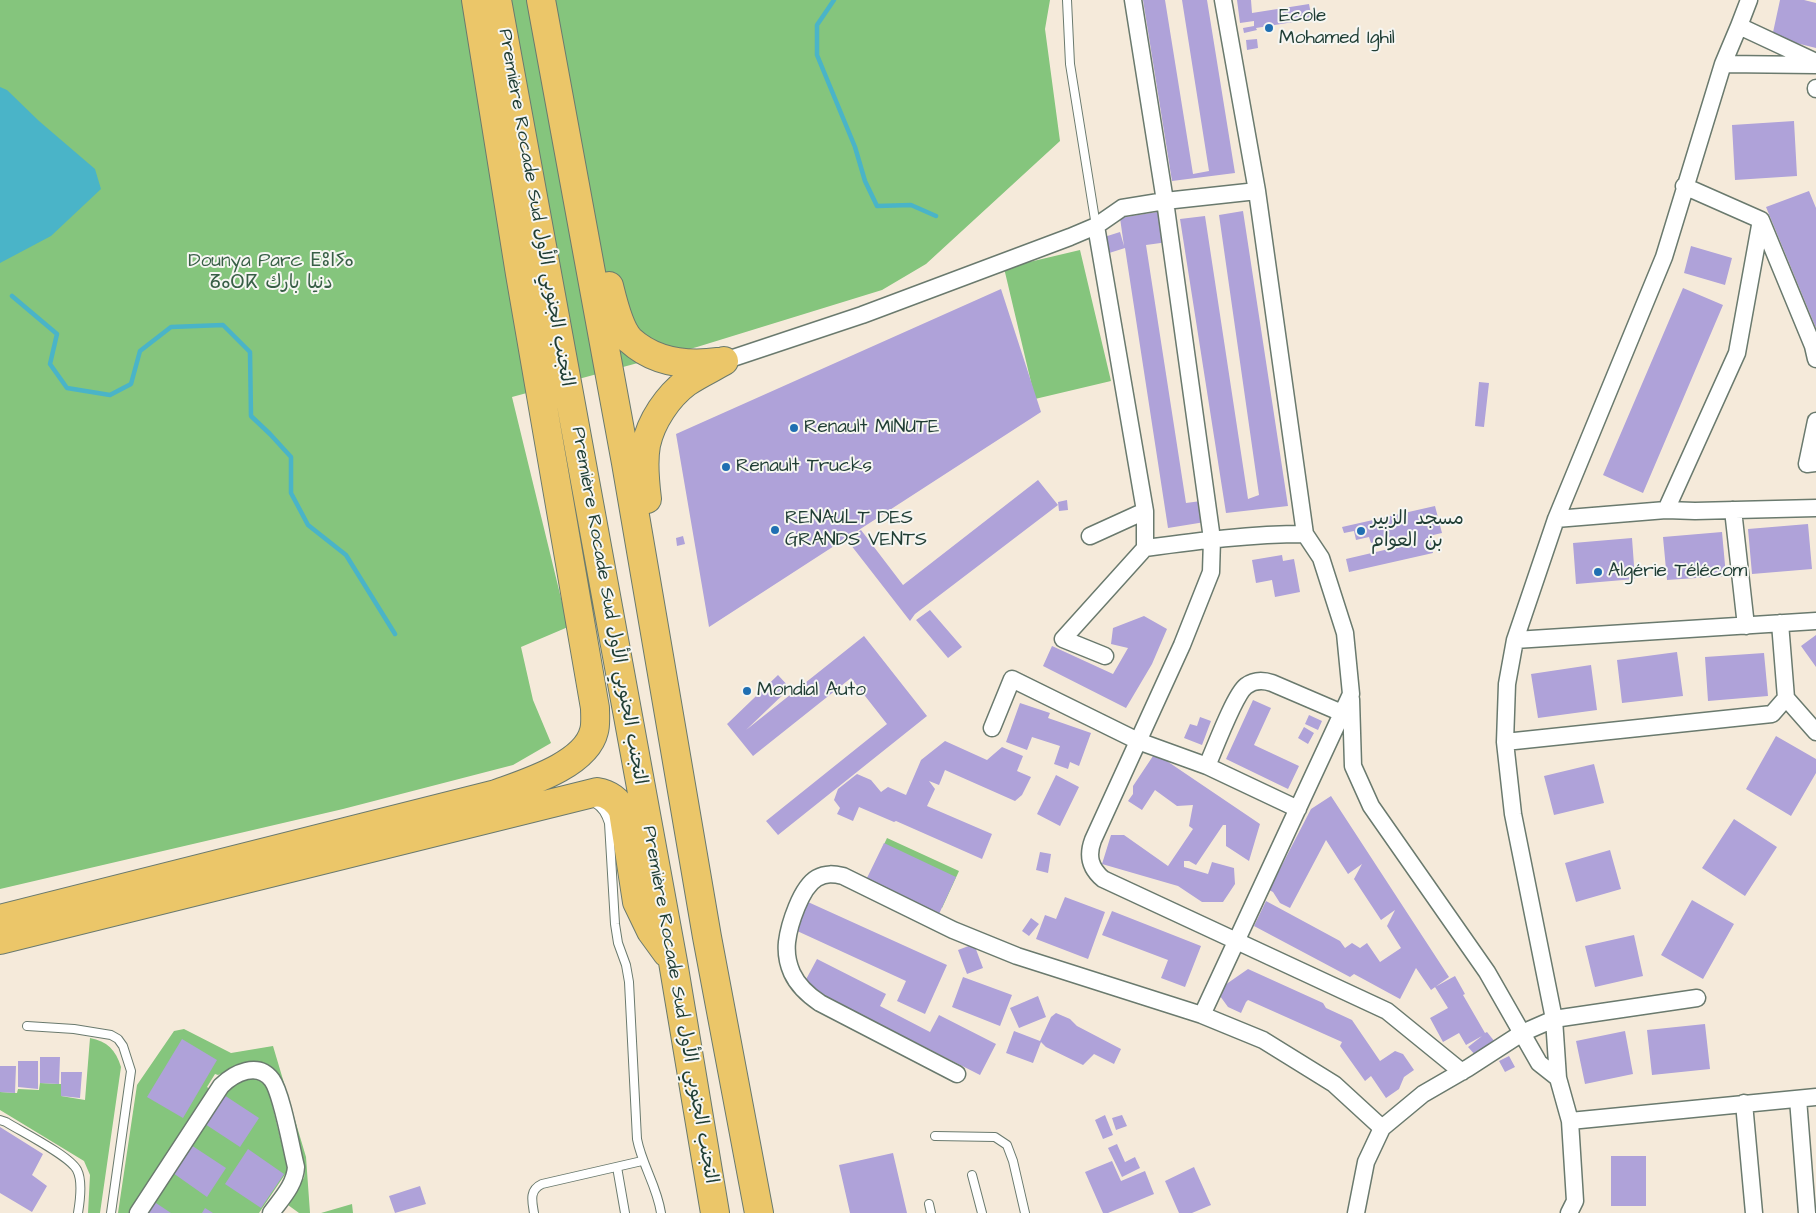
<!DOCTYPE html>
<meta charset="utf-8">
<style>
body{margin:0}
canvas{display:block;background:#f5eada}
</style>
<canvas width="1816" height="1213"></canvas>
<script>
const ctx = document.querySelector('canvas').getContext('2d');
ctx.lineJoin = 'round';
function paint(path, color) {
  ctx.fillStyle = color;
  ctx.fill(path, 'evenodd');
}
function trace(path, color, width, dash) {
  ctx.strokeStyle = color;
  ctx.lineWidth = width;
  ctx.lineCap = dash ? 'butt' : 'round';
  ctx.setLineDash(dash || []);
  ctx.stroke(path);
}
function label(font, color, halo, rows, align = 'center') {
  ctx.font = font + ' "Architects Daughter","Playpen Sans Arabic","Noto Sans Tifinagh",sans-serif';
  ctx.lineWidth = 4;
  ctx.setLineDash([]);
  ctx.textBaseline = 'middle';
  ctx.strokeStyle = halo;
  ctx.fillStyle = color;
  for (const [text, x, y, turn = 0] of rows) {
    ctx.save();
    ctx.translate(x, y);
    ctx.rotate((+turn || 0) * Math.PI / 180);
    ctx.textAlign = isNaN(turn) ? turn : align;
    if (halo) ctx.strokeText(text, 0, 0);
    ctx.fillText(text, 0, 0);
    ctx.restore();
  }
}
paint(new Path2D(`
 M 0,0 L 1050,0 L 1045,29 L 1060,141 L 926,264 L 882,290 L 697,347 L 512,397 L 568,627 L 521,647 L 533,700 L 551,743 L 513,765 L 343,809 L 0,889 Z
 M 1080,250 L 1111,381 L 1035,399 L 1004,268 Z
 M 887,838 L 959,871 L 942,908 L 870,874 Z
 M 184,1029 L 231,1053 L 273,1046 L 306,1157 L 310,1213 L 299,1213 L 288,1205 L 288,1201 L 304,1178 L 305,1170 L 286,1101 L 242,1064 L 218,1075 L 215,1074 L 207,1087 L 211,1090 L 130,1213 L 118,1213 L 137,1085 L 174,1031 Z
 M 90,1038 C 107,1041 116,1050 121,1067 L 100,1213 L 88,1213 L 90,1175 L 84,1161 L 0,1110 L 0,1092 L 17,1093 L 18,1089 L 39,1090 L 40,1083 L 61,1084 L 61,1096 L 85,1100 Z
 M 254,1078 L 262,1081 L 268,1088 L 288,1170 L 259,1213 L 146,1213 L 226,1092 L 241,1080 Z
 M 352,1204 L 353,1213 L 321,1213 Z`), '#85c57d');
paint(new Path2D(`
 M 0,87 L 7,90 L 39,121 L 95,169 L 101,189 L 51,236 L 0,263 Z`), '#4ab4c8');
trace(new Path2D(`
 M 834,0 L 817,25 L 817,55 L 855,147 L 865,181 L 877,206 L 911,205 L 936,216
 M 12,296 L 57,334 L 50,364 L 67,388 L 110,395 L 131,384 L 140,351 L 171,327 L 223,325 L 250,352 L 251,416 L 270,434 L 291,457 L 291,493 L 308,525 L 346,555 L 395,634`), '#4ab4c8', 4.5);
paint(new Path2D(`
 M 1143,0 L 1165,0 L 1193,174 L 1209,171 L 1182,0 L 1207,0 L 1235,173 L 1172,181 Z
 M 1237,0 L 1251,0 L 1252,13 L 1309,4 L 1312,19 L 1256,28 L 1257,30 L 1244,33 L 1243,28 L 1254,26 L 1254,21 L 1240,23 Z
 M 1780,0 L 1804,0 L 1816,3 L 1816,48 L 1772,37 Z
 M 1257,39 L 1258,48 L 1247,50 L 1246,40 Z
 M 1794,121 L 1797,176 L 1735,180 L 1732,125 Z
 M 1809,191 L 1816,208 L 1816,328 L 1766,207 Z
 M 1163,211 L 1168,242 L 1146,245 L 1186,503 L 1201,501 L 1205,522 L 1168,528 L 1125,248 L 1106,254 L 1101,238 L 1120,232 L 1124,246 L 1120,218 Z
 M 1243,211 L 1288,506 L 1226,513 L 1180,219 L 1205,216 L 1248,499 L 1259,495 L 1219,215 Z
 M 1691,246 L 1732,258 L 1725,285 L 1684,273 Z
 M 1683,288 L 1723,305 L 1643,493 L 1603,475 Z
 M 1001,289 L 1041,412 L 709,627 L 676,434 Z
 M 1479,382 L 1489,383 L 1484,427 L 1475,426 Z
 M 1038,480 L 1058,505 L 915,614 L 910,621 L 847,540 L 861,530 L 903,585 Z
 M 1067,500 L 1068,510 L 1059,511 L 1058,502 Z
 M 1435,506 L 1442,533 L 1429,536 L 1433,553 L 1349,572 L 1346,559 L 1393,548 L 1391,538 L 1371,543 L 1369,537 L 1356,540 L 1354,531 L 1344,533 L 1342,527 Z
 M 1808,524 L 1812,569 L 1752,574 L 1748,529 Z
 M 1722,532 L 1726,576 L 1667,580 L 1663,537 Z
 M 683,536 L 685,544 L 677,546 L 676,538 Z
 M 1632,538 L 1635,579 L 1576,584 L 1573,543 Z
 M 1282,555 L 1283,561 L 1294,559 L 1300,592 L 1275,597 L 1272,580 L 1256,583 L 1252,560 Z
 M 930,610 L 962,647 L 948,658 L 916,620 Z
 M 1144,616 L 1167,629 L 1152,664 L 1126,708 L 1043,666 L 1052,646 L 1113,674 L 1128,648 L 1111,644 L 1113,628 Z
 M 1816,635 L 1816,667 L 1801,646 Z
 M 864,636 L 927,716 L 778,835 L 766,821 L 887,724 L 851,678 L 753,756 L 727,724 L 778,675 L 790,688 L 746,730 Z
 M 1677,652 L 1683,696 L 1622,703 L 1617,660 Z
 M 1764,653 L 1768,696 L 1708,701 L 1705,657 Z
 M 1591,665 L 1597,710 L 1538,718 L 1531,674 Z
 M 1253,700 L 1271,708 L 1254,745 L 1299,766 L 1288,789 L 1226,759 Z
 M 1020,703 L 1050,713 L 1048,718 L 1091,733 L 1079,766 L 1070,762 L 1068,769 L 1054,764 L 1060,746 L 1032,737 L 1027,750 L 1006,742 Z
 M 1309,715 L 1322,721 L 1318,730 L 1305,724 Z
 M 1200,717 L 1211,721 L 1202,745 L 1184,738 L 1190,724 L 1197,726 Z
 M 1304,727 L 1314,733 L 1308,744 L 1298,738 Z
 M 1776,736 L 1816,759 L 1816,773 L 1791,816 L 1746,789 Z
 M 945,741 L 987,760 L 1002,747 L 1023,756 L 1017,771 L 1031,777 L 1022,795 L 1015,801 L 945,770 L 939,785 L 929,781 L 935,789 L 927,806 L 992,834 L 982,859 L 896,821 L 894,822 L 859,807 L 853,821 L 837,814 L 840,808 L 834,800 L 838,789 L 857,774 L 871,780 L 881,792 L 888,787 L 906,795 L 921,760 Z
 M 1155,753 L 1260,824 L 1249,861 L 1226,846 L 1226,825 L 1223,825 L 1196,865 L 1189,861 L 1184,861 L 1184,867 L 1208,874 L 1212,862 L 1234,868 L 1235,884 L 1223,902 L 1202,902 L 1178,886 L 1102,864 L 1111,835 L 1124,835 L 1168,866 L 1193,829 L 1189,826 L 1193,805 L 1177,806 L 1155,790 L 1142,810 L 1128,801 L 1133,794 L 1133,786 Z
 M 1594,764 L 1604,803 L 1554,815 L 1544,776 Z
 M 1056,775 L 1079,787 L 1060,826 L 1037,814 Z
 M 1331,796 L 1449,977 L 1431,990 L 1416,968 L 1400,999 L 1354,974 L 1350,977 L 1254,926 L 1266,901 L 1340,941 L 1345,948 L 1352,943 L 1360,948 L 1367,943 L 1380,962 L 1401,948 L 1387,926 L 1395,910 L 1381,920 L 1354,879 L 1362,864 L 1348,874 L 1326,840 L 1290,908 L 1280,903 L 1273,892 L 1269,890 L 1311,809 Z
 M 1734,819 L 1777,847 L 1745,896 L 1702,868 Z
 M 884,843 L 956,877 L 939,914 L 866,880 Z
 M 1610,850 L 1621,889 L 1576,902 L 1565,863 Z
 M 1040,852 L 1051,854 L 1048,873 L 1036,870 Z
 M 1065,897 L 1105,912 L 1088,959 L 1036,939 L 1045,915 L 1056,919 Z
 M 1692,900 L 1734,924 L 1703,979 L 1661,955 Z
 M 808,902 L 947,965 L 925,1014 L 897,1001 L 906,981 L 795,930 Z
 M 1112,911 L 1201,946 L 1185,987 L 1161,978 L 1168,960 L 1102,935 Z
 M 1031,918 L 1039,924 L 1029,936 L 1022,931 Z
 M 1634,935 L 1643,976 L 1595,987 L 1585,946 Z
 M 974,944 L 983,968 L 967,974 L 958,950 Z
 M 817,959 L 886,994 L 880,1006 L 930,1032 L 939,1015 L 996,1044 L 980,1075 L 803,985 Z
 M 1248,969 L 1323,1003 L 1326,1008 L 1352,1020 L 1380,1061 L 1395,1051 L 1403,1054 L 1414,1070 L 1404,1077 L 1399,1089 L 1386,1098 L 1371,1076 L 1365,1081 L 1340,1046 L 1342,1042 L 1248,1000 L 1246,1002 L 1241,1013 L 1228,1007 L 1220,996 L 1225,985 Z
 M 1455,976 L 1465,994 L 1463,995 L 1485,1033 L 1487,1032 L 1495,1042 L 1477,1057 L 1468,1047 L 1482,1036 L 1466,1045 L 1459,1033 L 1443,1042 L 1430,1018 L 1448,1008 L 1435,987 Z
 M 963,977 L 1012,995 L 1000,1026 L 952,1007 Z
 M 1038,996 L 1046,1017 L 1019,1028 L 1010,1008 Z
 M 1056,1013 L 1070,1019 L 1077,1026 L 1121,1049 L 1114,1064 L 1094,1054 L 1083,1065 L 1046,1047 L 1041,1042 L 1033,1063 L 1006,1053 L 1014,1031 L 1040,1041 L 1051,1017 Z
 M 1705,1024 L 1710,1069 L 1652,1075 L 1647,1030 Z
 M 1625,1031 L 1633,1074 L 1585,1084 L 1576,1041 Z
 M 182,1039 L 217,1060 L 183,1118 L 147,1097 Z
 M 1509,1056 L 1515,1067 L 1505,1072 L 1499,1061 Z
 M 40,1057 L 60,1057 L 59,1084 L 40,1083 Z
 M 18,1061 L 38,1061 L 38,1089 L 18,1087 Z
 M 0,1066 L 16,1066 L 15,1093 L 0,1092 Z
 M 61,1072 L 82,1072 L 80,1098 L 61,1096 Z
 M 224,1095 L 259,1118 L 240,1147 L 205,1124 Z
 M 1105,1115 L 1113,1135 L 1103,1139 L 1095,1120 Z
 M 1122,1115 L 1127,1126 L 1116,1130 L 1112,1118 Z
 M 0,1127 L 43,1154 L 32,1175 L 47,1186 L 32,1212 L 0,1193 Z
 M 1117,1144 L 1125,1162 L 1135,1157 L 1140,1168 L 1122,1177 L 1108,1148 Z
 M 191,1145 L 226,1168 L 207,1197 L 173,1173 Z
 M 248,1149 L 284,1174 L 261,1208 L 225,1184 Z
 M 893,1153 L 907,1213 L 850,1213 L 839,1165 Z
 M 1611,1156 L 1646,1156 L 1646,1206 L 1611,1206 Z
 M 1112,1161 L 1121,1181 L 1145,1171 L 1154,1194 L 1108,1213 L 1103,1213 L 1085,1172 Z
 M 1194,1167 L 1211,1205 L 1192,1213 L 1179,1213 L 1165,1181 Z
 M 420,1186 L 426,1204 L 395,1213 L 389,1196 Z
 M 153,1201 L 171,1213 L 145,1213 Z
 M 205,1208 L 213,1213 L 202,1213 Z`), '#afa2d9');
const service = new Path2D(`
 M 1067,0 L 1070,64 L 1096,226
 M 595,803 C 603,808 606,814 609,823 L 615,924 L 618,943 L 626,965 L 629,982 L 637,1139 C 642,1165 657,1186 661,1213
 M 27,1026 L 74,1029 L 111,1035 L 118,1039 L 123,1046 L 131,1071 L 111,1213
 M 0,1120 L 6,1122 C 22,1132 70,1156 77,1170 C 83,1181 80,1201 78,1213
 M 935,1136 L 995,1137 L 1007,1145 L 1013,1161 L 1025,1213
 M 617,1167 L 625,1213
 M 972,1175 L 982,1213
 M 929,1204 L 931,1213
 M 534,1213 C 532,1201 529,1190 542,1184 L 642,1161`);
const minor = new Path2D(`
 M 1133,0 L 1165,201 L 1212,539 L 1211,572 L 1182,645 L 1093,840 C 1087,856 1090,868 1103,879 L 1387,1011 L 1462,1072
 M 1223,0 L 1257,191 L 1305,534
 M 1749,0 L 1739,26 L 1816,62
 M 1723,64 L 1739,26
 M 1816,88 L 1816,89
 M 1684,186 L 1761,220 L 1813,346 L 1816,359
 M 1096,226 L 1145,511 L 1145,548
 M 724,361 L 862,315 L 1070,237 L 1096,226 L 1122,208 L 1165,201 L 1257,191
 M 1816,421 L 1807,464 L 1816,463
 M 1666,510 L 1737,353 L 1761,220
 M 1733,510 L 1746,626
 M 1556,519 L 1666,510 L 1695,511 L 1816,508
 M 1090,536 L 1145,511
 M 1515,640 L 1816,621
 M 1105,656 L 1063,639 L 1145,548 C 1198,541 1251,534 1305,534 L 1321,558 L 1345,633 L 1351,694 L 1202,1015
 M 1786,698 L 1816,732
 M 1351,699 L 1353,766 L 1371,806 L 1487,972 L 1539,1063 L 1558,1078
 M 992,728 L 1012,679 L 1138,741 L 1207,766 L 1298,809
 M 1505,742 L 1772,714 L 1786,698 L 1780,623
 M 1207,766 C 1214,750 1235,694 1246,686 C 1254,680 1263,680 1272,683 L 1342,713
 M 957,1074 L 820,1003 C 808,995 798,986 792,973 C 788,964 786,952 787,942 C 789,925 801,887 817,878 C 826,873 834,874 843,876 L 953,930 L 1017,956 L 1202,1015 L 1263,1040 L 1334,1084 L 1382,1128
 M 1798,1099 L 1807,1213
 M 1744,1103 L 1754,1213
 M 1570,1121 L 1816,1097
 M 138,1213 L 221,1086 C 234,1073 258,1061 272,1080 C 282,1094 291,1147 296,1167 C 295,1185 281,1199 271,1213
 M 1356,1213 L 1366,1162 L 1382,1128 L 1423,1094 L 1468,1068 L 1522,1033 L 1554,1019 L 1697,998
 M 1569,1213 L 1575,1201 L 1570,1121 L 1558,1078 L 1554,1019 L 1513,814 L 1505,742 L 1507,684 L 1515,640 L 1556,519 L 1664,257 L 1723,64 L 1816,65`);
const motorway = new Path2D(`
 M 497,0 L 673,962 L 715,1213
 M 541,0 L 626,463 L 707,937 L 759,1213
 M 609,286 C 613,302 619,329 630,340 C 654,362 687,366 718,362
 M 647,499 C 645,483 643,461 646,445 C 651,421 668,396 687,382 C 699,374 712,368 724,361
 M 0,919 L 496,794 C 526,783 586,765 594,731 C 596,724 595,715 595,708 L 520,274 L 476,0
 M 0,940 L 597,792 C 609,794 617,799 623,811 L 637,902 L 651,931 L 667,953`);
trace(service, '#6a7a6e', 10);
trace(minor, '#6a7a6e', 19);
trace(motorway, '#6a7a6e', 30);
trace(service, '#fff', 8);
trace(minor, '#fff', 16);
trace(motorway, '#ebc669', 28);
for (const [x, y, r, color] of [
 [1269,28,5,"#1f6fb2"],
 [794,428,5,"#1f6fb2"],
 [726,467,5,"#1f6fb2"],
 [775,530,5,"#1f6fb2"],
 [1361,531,5,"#1f6fb2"],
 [1598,572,5,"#1f6fb2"],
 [747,691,5,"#1f6fb2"]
]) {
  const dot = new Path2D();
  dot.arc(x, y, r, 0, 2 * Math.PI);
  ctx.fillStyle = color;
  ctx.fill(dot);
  trace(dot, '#f6f6f2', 2);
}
label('19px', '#1f3d34', '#f6f6f2', [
 ["Ecole",1279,17],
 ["Mohamed Ighil",1279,39],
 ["Renault MINUTE",804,428],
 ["Renault Trucks",736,467],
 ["RENAULT DES",785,519],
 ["GRANDS VENTS",785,541],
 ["مسجد الزبير",1371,520],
 ["بن العوام",1371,542],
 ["Algérie Télécom",1608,572],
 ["Mondial Auto",757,691]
], 'left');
label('19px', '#1f3d34', '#f6f6f2', [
 ["Première Rocade Sud التجنب الجنوبي الأول",535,208,80],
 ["Première Rocade Sud التجنب الجنوبي الأول",608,606,80],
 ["Première Rocade Sud التجنب الجنوبي الأول",679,1005,80]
]);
label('19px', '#385f46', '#f6f6f2', [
 ["Dounya Parc ⴹⵓⵏⵢⴰ",271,262],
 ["ⵒⴰⵔⴽ دنيا بارك",271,284]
]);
</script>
